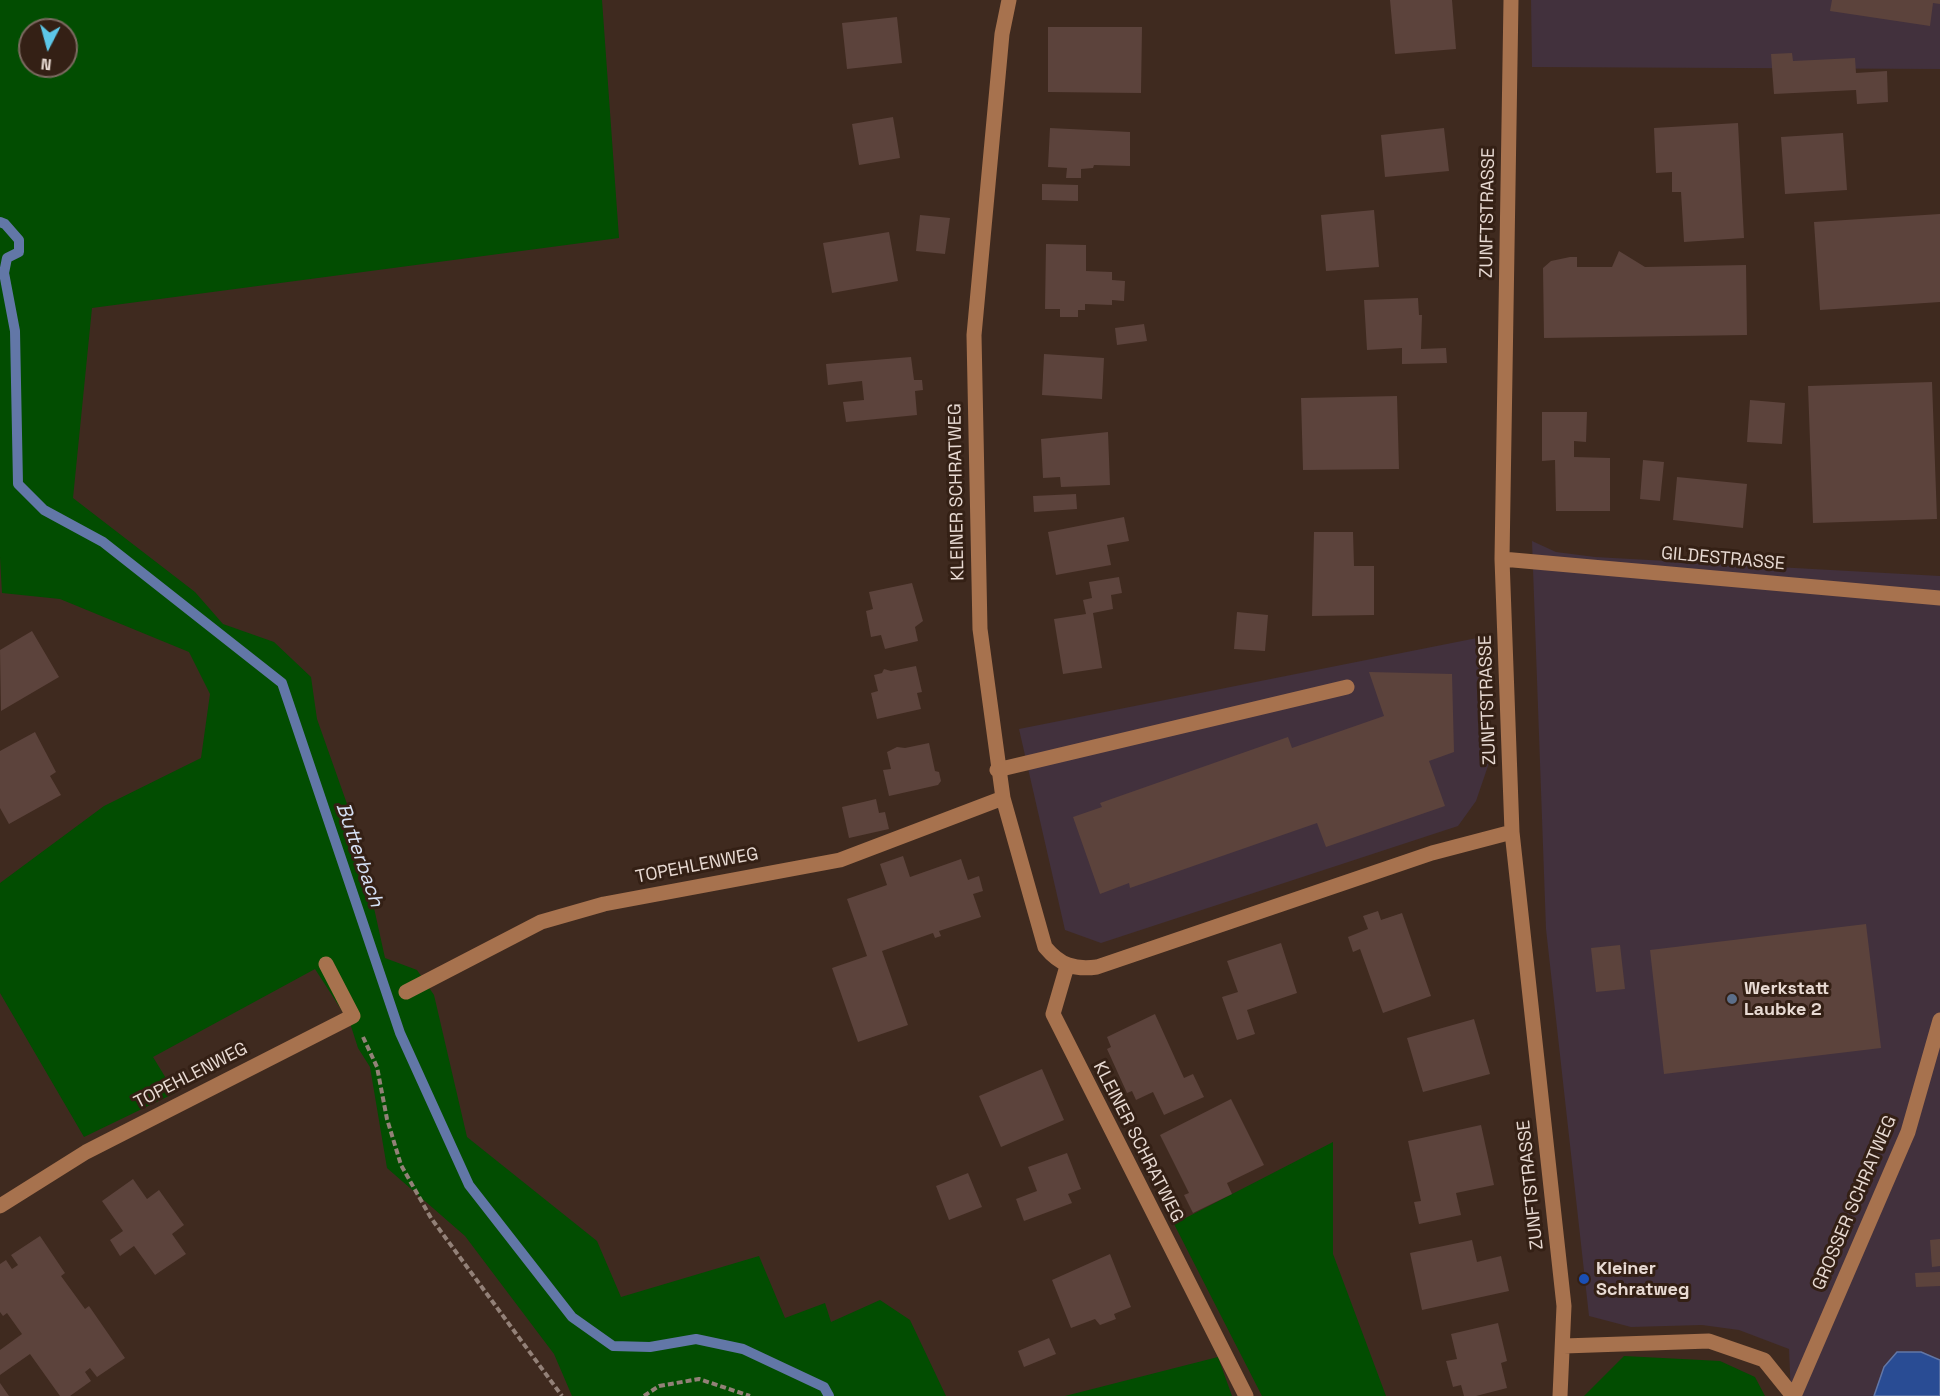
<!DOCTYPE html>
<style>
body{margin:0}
#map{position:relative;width:1940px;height:1396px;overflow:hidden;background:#3f2a1f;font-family:"Space Grotesk",sans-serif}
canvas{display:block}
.north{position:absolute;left:18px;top:18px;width:60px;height:60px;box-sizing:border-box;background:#342015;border:2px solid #7c6a61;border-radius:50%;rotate:186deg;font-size:16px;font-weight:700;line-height:24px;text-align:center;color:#e8dad3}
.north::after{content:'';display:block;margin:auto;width:21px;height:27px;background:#5dc7e8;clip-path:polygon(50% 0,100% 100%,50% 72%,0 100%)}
</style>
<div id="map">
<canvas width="1940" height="1396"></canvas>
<div class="north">N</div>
</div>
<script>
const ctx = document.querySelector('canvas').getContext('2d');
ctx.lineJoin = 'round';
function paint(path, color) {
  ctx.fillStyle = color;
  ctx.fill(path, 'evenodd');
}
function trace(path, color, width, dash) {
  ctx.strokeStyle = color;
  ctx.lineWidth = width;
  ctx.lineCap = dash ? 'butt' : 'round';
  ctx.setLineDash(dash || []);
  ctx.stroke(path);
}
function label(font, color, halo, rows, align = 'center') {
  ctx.font = font + ' "Space Grotesk",sans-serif';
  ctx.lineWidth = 6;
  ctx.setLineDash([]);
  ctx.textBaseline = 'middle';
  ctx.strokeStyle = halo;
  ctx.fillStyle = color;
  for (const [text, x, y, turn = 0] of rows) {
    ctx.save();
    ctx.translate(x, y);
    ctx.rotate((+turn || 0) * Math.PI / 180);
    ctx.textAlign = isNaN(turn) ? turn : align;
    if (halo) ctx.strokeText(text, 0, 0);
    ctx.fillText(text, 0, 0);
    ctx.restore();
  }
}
paint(new Path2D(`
 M 1531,0 L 1940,0 L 1940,69 L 1532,67 Z
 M 1532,541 L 1556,552 L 1595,557 L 1940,576 L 1940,1396 L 1791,1396 L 1789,1349 L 1739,1330 L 1702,1325 L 1631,1327 L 1589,1316 L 1546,929 Z
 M 1477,638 L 1489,763 L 1476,801 L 1458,826 L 1101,943 L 1065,930 L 1019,729 Z`), '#42313d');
paint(new Path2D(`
 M 0,0 L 602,0 L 619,238 L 92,308 L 73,498 L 195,592 L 223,624 L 274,642 L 311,677 L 317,719 L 358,835 L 385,958 L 417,970 L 434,995 L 467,1137 L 597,1241 L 621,1297 L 759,1256 L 785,1318 L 825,1303 L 831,1322 L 880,1300 L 910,1320 L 946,1396 L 572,1396 L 554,1354 L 465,1236 L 387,1168 L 370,1067 L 358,1048 L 350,1023 L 315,969 L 153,1057 L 175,1093 L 84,1137 L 0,993 L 0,883 L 104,806 L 201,758 L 210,694 L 189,652 L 60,599 L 2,593 L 0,557 ZM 30,30 L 66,30 L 66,66 L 30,66 Z
 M 1333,1142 L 1333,1254 L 1386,1396 L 1262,1396 L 1174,1224 Z
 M 1624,1356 L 1720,1361 L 1755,1377 L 1765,1396 L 1584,1396 Z
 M 1218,1357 L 1232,1396 L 1065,1396 Z`), '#024d01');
const water = new Path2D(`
 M 1897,1352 L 1921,1352 L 1940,1360 L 1940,1396 L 1874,1396 L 1884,1367 Z`);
paint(water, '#294c94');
trace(water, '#6277a7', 1.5);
trace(new Path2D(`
 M 0,222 L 5,224 L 19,240 L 19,252 L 7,258 L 4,273 L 15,331 L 18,484 L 44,510 L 103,542 L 282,683 L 400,1033 L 469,1185 L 572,1317 L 613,1346 L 650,1347 L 696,1339 L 743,1349 L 824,1387 L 829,1396`), '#6277a7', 10);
paint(new Path2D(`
 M 1390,0 L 1452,0 L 1456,49 L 1395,54 Z
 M 1832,0 L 1940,0 L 1940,4 L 1933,3 L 1930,26 L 1830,11 Z
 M 897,17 L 902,63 L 847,69 L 842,23 Z
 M 1048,27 L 1142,27 L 1141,93 L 1048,92 Z
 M 1792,53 L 1793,61 L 1855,58 L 1856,73 L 1887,71 L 1888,102 L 1857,104 L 1856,90 L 1774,94 L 1771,54 Z
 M 893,117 L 900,158 L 859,165 L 852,124 Z
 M 1738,123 L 1744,238 L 1684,242 L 1681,192 L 1672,192 L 1672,172 L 1656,173 L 1654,128 Z
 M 1050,128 L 1130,132 L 1130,166 L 1094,165 L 1093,168 L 1081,169 L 1081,178 L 1066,178 L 1067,168 L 1048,167 Z
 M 1444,128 L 1449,171 L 1385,177 L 1381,135 Z
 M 1843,133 L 1847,190 L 1785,194 L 1781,137 Z
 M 1042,184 L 1078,185 L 1078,201 L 1042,200 Z
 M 1374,210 L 1379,267 L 1326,271 L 1321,215 Z
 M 1940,214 L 1940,302 L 1820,310 L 1814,222 Z
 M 920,215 L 950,218 L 945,254 L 916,251 Z
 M 889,232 L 898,281 L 832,293 L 823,243 Z
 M 1046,244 L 1086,245 L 1086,271 L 1112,272 L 1112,280 L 1125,281 L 1124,301 L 1112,300 L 1112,305 L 1085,304 L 1085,310 L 1078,310 L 1078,317 L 1060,317 L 1060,309 L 1045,309 Z
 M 1619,251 L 1645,267 L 1746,265 L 1747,335 L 1544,338 L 1543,268 L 1551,261 L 1570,257 L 1577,257 L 1577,267 L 1612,267 Z
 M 1418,298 L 1419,315 L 1422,315 L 1421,349 L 1446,348 L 1447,363 L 1402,364 L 1402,348 L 1367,350 L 1364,300 Z
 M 1144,324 L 1147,341 L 1117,345 L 1115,328 Z
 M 1044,354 L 1104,358 L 1102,399 L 1042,395 Z
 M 911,357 L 914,380 L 922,380 L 923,390 L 915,391 L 917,415 L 846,422 L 843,402 L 864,400 L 862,381 L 828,385 L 826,364 Z
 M 1932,382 L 1937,519 L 1813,523 L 1808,386 Z
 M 1397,396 L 1399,469 L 1303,470 L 1301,398 Z
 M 1750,400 L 1785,403 L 1782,444 L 1747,442 Z
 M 1542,412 L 1587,412 L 1586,442 L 1574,441 L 1574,457 L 1610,458 L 1610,511 L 1556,511 L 1555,460 L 1542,461 Z
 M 1108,432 L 1110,485 L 1061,487 L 1060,477 L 1043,478 L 1041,439 Z
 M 1643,460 L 1664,462 L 1660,501 L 1640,499 Z
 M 1677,477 L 1747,484 L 1743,528 L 1673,520 Z
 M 1076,494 L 1077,509 L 1034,512 L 1033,496 Z
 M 1124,517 L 1129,541 L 1107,545 L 1111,565 L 1056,575 L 1048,532 Z
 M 1314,532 L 1353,532 L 1354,566 L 1374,566 L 1374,615 L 1312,616 Z
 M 1119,577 L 1122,593 L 1111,595 L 1113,609 L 1093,613 L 1102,668 L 1063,674 L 1054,619 L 1086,614 L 1083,600 L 1092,598 L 1089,582 Z
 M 912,583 L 923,621 L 915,627 L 918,641 L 885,649 L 881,635 L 871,637 L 866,611 L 873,609 L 869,592 Z
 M 1237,612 L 1268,615 L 1265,651 L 1234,649 Z
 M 32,631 L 59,677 L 1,711 L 0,650 Z
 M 916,666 L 922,692 L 917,693 L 921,709 L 877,719 L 871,693 L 878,691 L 874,675 L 882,673 L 884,669 L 891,671 Z
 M 1369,672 L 1452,674 L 1454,752 L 1429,761 L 1445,806 L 1326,847 L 1317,823 L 1130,888 L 1129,883 L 1100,894 L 1073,817 L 1102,807 L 1100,803 L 1288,737 L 1292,748 L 1384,716 Z
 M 35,732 L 56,772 L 50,776 L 61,795 L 9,824 L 0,808 L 0,751 Z
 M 929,743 L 935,771 L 939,772 L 941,781 L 938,785 L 889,796 L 883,770 L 891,769 L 887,752 L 897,747 L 905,748 Z
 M 876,799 L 879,813 L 885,812 L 889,829 L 849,838 L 842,807 Z
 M 903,856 L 910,877 L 961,859 L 968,880 L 979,876 L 983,891 L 973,894 L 981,917 L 939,931 L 941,936 L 935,938 L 933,933 L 882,951 L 908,1025 L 858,1042 L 832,968 L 867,956 L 847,899 L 887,885 L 880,864 Z
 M 1378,911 L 1381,920 L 1402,913 L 1431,996 L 1383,1013 L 1360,949 L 1353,952 L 1348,937 L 1368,929 L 1363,916 Z
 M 1866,924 L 1881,1048 L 1664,1074 L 1650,950 Z
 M 1281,943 L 1297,993 L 1247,1010 L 1255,1034 L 1237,1040 L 1222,997 L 1238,992 L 1227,961 Z
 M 1620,945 L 1625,989 L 1596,992 L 1591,948 Z
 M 1155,1014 L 1184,1078 L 1193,1074 L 1204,1097 L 1164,1115 L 1153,1092 L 1136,1100 L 1132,1091 L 1127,1093 L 1107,1049 L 1111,1047 L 1107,1037 Z
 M 1474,1019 L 1490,1074 L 1423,1092 L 1407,1038 Z
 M 1042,1069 L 1064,1120 L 1001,1147 L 979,1096 Z
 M 1231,1099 L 1264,1165 L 1227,1183 L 1232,1194 L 1193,1213 L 1184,1195 L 1189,1193 L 1160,1135 Z
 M 1481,1125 L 1494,1185 L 1456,1193 L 1461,1215 L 1419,1224 L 1414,1202 L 1421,1201 L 1408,1141 Z
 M 1067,1153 L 1081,1189 L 1068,1194 L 1072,1203 L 1024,1221 L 1016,1199 L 1037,1191 L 1028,1167 Z
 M 968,1173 L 982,1207 L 949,1220 L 936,1186 Z
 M 133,1179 L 147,1199 L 159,1190 L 184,1225 L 172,1234 L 186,1254 L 155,1275 L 134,1246 L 120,1256 L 110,1240 L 123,1231 L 102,1201 Z
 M 40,1236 L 65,1273 L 61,1276 L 85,1309 L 89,1306 L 125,1358 L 97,1377 L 90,1368 L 85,1372 L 91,1381 L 70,1396 L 60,1396 L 30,1354 L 0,1375 L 0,1350 L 22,1334 L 7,1313 L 3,1316 L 0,1312 L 0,1264 L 6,1260 L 12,1269 L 18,1265 L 11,1255 Z
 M 1940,1239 L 1940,1266 L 1932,1267 L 1930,1240 Z
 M 1472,1240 L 1477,1262 L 1501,1256 L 1509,1291 L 1422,1310 L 1410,1253 Z
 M 1110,1254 L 1131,1307 L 1114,1314 L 1116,1319 L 1100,1325 L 1095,1319 L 1071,1328 L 1052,1280 Z
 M 1940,1272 L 1940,1286 L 1916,1287 L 1915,1273 Z
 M 1498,1323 L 1507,1361 L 1501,1363 L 1507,1388 L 1476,1396 L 1464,1396 L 1461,1385 L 1453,1387 L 1446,1361 L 1457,1359 L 1451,1334 Z
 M 1049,1338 L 1056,1354 L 1024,1367 L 1018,1351 Z
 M 0,1383 L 9,1396 L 0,1396 Z`), '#5c433c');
trace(new Path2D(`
 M 363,1037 L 377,1067 L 387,1119 L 401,1165 L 431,1218 L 562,1396
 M 644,1396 L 659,1386 L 699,1379 L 750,1396`), '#938178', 4, [6, 3]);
trace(new Path2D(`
 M 1009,0 L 1002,34 L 974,335 L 980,629 L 1003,798 L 1045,947 C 1060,965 1074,970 1097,967 L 1432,853 L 1512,832
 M 1511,0 L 1502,559 L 1512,832 L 1564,1306 L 1560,1396
 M 1502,559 L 1940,598
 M 997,770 L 1347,687
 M 1067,966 L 1053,1014 L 1246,1396
 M 406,992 L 541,922 L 604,904 L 840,860 L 1003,798
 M 0,1206 L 86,1152 L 353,1016 L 326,964
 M 1564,1346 L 1709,1341 L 1764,1360 L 1793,1396
 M 1794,1396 L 1908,1132 L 1940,1020`), '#a7724e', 15);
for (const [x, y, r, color] of [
 [1732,999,6,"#5c6f8a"],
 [1584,1279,6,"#1a4fb4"]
]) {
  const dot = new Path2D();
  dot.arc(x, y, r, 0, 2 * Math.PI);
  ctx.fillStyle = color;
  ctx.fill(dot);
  trace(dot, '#342015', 2);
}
label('18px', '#e8dad3', '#342015', [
 ["ZUNFTSTRASSE",1488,213,-89],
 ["KLEINER SCHRATWEG",957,492,-91],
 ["GILDESTRASSE",1723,559,5],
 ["ZUNFTSTRASSE",1488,700,-92],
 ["TOPEHLENWEG",697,866,-11],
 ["TOPEHLENWEG",191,1076,-27],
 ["KLEINER SCHRATWEG",1138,1142,63],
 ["ZUNFTSTRASSE",1531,1185,-96],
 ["GROSSER SCHRATWEG",1855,1203,-67]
]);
label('bold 18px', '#e8dad3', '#342015', [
 ["Werkstatt",1744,989],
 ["Laubke 2",1744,1010],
 ["Kleiner",1596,1269],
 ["Schratweg",1596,1290]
], 'left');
label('italic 20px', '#d6e1f6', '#342015', [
 ["Butterbach",359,855,71]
]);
</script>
